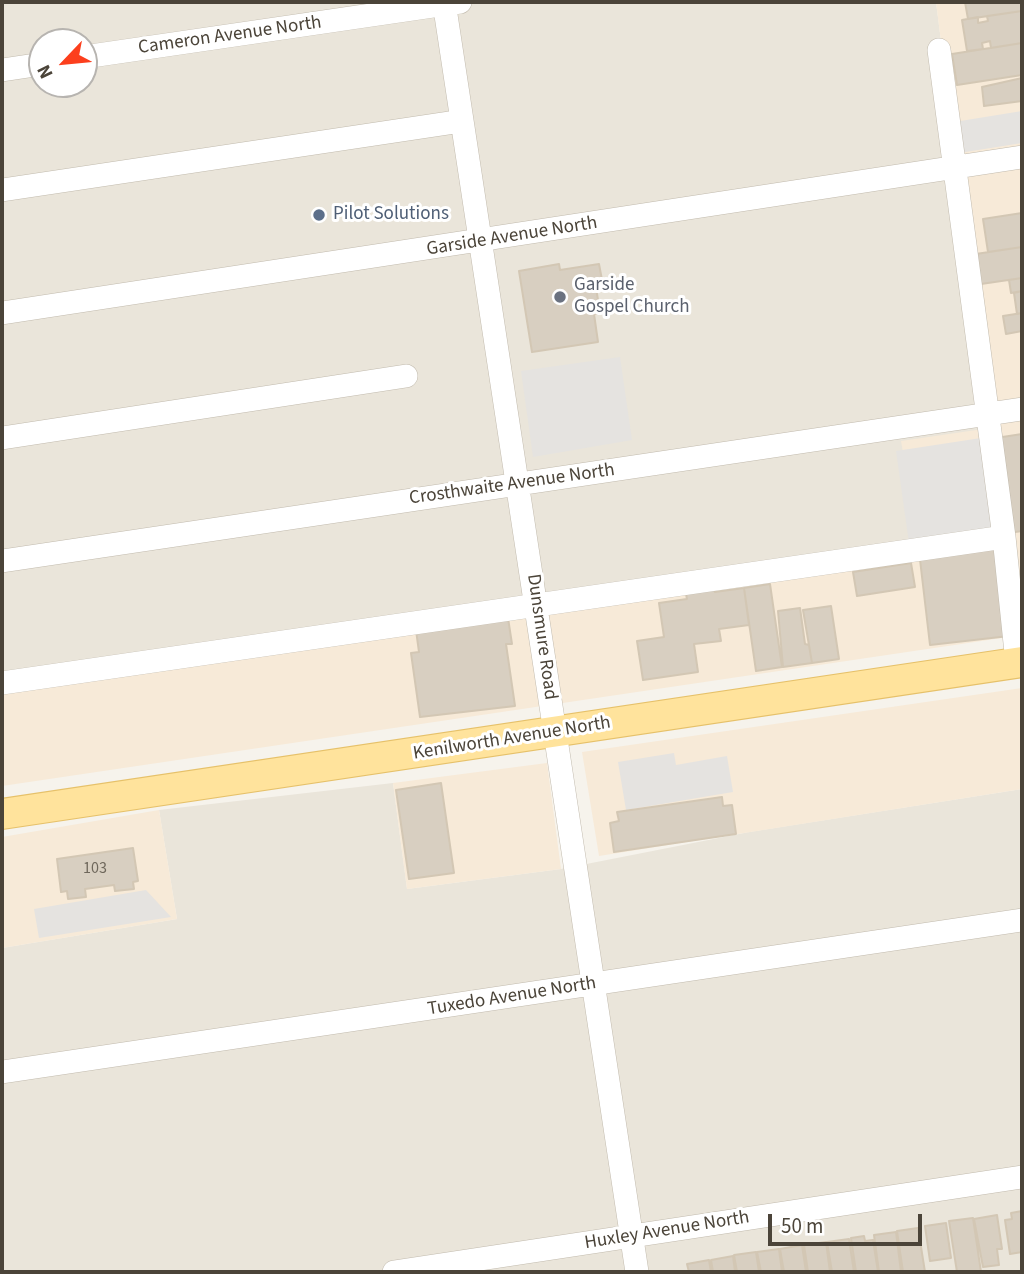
<!DOCTYPE html>
<style>
body{margin:0}
#map{position:relative;width:1024px;height:1274px;overflow:hidden;background:#f6f3ec;font-family:"Source Sans 3",sans-serif}
canvas{display:block}
.frame{position:absolute;inset:0;border:4px solid #4b4439;pointer-events:none}
.north{position:absolute;left:28px;top:28px;width:70px;height:70px;box-sizing:border-box;background:#fff;border:2px solid #b7b4b0;border-radius:50%;rotate:244deg;font-size:19px;font-weight:700;line-height:28px;text-align:center;color:#4b4439}
.north::after{content:'';display:block;margin:auto;width:24px;height:32px;background:#fc3f1d;clip-path:polygon(50% 0,100% 100%,50% 72%,0 100%)}
.scale{position:absolute;left:768px;top:1214px;width:154px;height:32px;box-sizing:border-box;border:4px solid #4b4439;border-top:0;padding-left:9px;font-size:21px;line-height:24px;white-space:nowrap;color:#4b4439;-webkit-text-stroke:5px #fff;paint-order:stroke}
</style>
<div id="map">
<canvas width="1024" height="1274"></canvas>
<div class="frame"></div>
<div class="north">N</div>
<div class="scale">50 m</div>
</div>
<script>
const ctx = document.querySelector('canvas').getContext('2d');
ctx.lineJoin = 'round';
function paint(path, color) {
  ctx.fillStyle = color;
  ctx.fill(path, 'evenodd');
}
function trace(path, color, width, dash) {
  ctx.strokeStyle = color;
  ctx.lineWidth = width;
  ctx.lineCap = dash ? 'butt' : 'round';
  ctx.setLineDash(dash || []);
  ctx.stroke(path);
}
function label(font, color, halo, rows, align = 'center') {
  ctx.font = font + ' "Source Sans 3",sans-serif';
  ctx.lineWidth = 6;
  ctx.setLineDash([]);
  ctx.textBaseline = 'middle';
  ctx.strokeStyle = halo;
  ctx.fillStyle = color;
  for (const [text, x, y, turn = 0] of rows) {
    ctx.save();
    ctx.translate(x, y);
    ctx.rotate((+turn || 0) * Math.PI / 180);
    ctx.textAlign = isNaN(turn) ? turn : align;
    if (halo) ctx.strokeText(text, 0, 0);
    ctx.fillText(text, 0, 0);
    ctx.restore();
  }
}
paint(new Path2D(`
 M 2,2 L 936,2 L 991,428 L 921,548 L 2,675 ZM 42,42 L 84,42 L 84,84 L 42,84 Z
 M 393,783 L 407,889 L 561,869 L 749,832 L 1022,789 L 1022,1272 L 2,1272 L 2,948 L 177,919 L 159,810 Z`), '#eae5da');
paint(new Path2D(`
 M 936,2 L 1022,2 L 1022,635 L 2,786 L 2,675 L 920,548 L 901,441 L 990,428 Z
 M 1022,688 L 1022,789 L 599,856 L 582,752 Z
 M 547,763 L 561,869 L 407,889 L 393,783 Z
 M 159,810 L 177,919 L 2,948 L 2,837 Z`), '#f7ead8');
paint(new Path2D(`
 M 1022,111 L 1022,143 L 953,154 L 948,123 Z
 M 620,357 L 632,440 L 533,457 L 521,371 Z
 M 981,438 L 995,530 L 909,543 L 896,451 Z
 M 674,753 L 676,765 L 727,756 L 733,792 L 626,810 L 618,762 Z
 M 146,890 L 171,917 L 39,938 L 34,909 Z`), '#e5e3e0');
const building = new Path2D(`
 M 965,2 L 1022,2 L 1022,11 L 968,19 Z
 M 1022,11 L 1022,43 L 991,48 L 990,41 L 982,43 L 983,49 L 967,51 L 962,20 L 978,17 L 978,23 L 988,21 L 987,16 Z
 M 1022,43 L 1022,75 L 957,85 L 952,54 Z
 M 1022,78 L 1022,101 L 984,106 L 982,87 Z
 M 1022,213 L 1022,247 L 988,252 L 983,219 Z
 M 1022,247 L 1022,278 L 981,284 L 976,254 Z
 M 559,264 L 560,270 L 599,264 L 602,280 L 595,281 L 600,313 L 594,314 L 598,342 L 532,352 L 519,271 Z
 M 1022,278 L 1022,291 L 1011,293 L 1009,280 Z
 M 1022,291 L 1022,313 L 1017,314 L 1014,293 Z
 M 1022,313 L 1022,331 L 1006,334 L 1003,316 Z
 M 1022,434 L 1022,531 L 1008,533 L 996,438 Z
 M 997,542 L 1009,636 L 930,645 L 919,551 Z
 M 911,563 L 915,587 L 857,596 L 853,572 Z
 M 770,584 L 782,667 L 756,671 L 744,588 Z
 M 714,585 L 715,592 L 744,588 L 749,625 L 719,629 L 721,641 L 694,644 L 698,672 L 643,680 L 637,641 L 664,637 L 659,603 L 687,599 L 685,589 Z
 M 831,606 L 839,659 L 812,663 L 803,610 Z
 M 800,608 L 805,644 L 809,645 L 812,663 L 783,667 L 778,611 Z
 M 508,618 L 512,644 L 506,644 L 515,706 L 420,717 L 411,653 L 419,652 L 416,630 Z
 M 441,783 L 454,873 L 409,879 L 396,790 Z
 M 722,797 L 723,806 L 732,805 L 736,834 L 614,852 L 610,823 L 619,821 L 617,812 Z
 M 133,848 L 138,881 L 133,882 L 134,889 L 115,891 L 114,885 L 85,889 L 86,897 L 68,899 L 67,891 L 61,892 L 57,859 Z
 M 1022,1211 L 1022,1252 L 1010,1254 L 1005,1220 L 1012,1219 L 1011,1213 Z
 M 997,1215 L 1002,1249 L 997,1249 L 999,1265 L 983,1267 L 974,1219 Z
 M 973,1218 L 981,1272 L 957,1272 L 949,1221 Z
 M 946,1223 L 951,1258 L 930,1261 L 925,1226 Z
 M 918,1228 L 925,1272 L 903,1272 L 897,1231 Z
 M 896,1232 L 901,1272 L 879,1272 L 874,1235 Z
 M 864,1236 L 865,1241 L 873,1240 L 878,1272 L 856,1272 L 851,1238 Z
 M 849,1239 L 854,1272 L 832,1272 L 827,1242 Z
 M 826,1242 L 830,1272 L 808,1272 L 804,1245 Z
 M 802,1245 L 806,1272 L 784,1272 L 780,1249 Z
 M 779,1249 L 782,1272 L 761,1272 L 757,1252 Z
 M 756,1252 L 759,1272 L 737,1272 L 734,1255 Z
 M 733,1256 L 735,1272 L 713,1272 L 711,1260 Z
 M 709,1260 L 711,1272 L 689,1272 L 687,1264 Z`);
paint(building, '#d8cfc1');
trace(building, '#d3c7b4', 2);
const minor = new Path2D(`
 M 444,2 L 637,1272
 M 939,50 L 1004,537 L 1017,662
 M 84,57 L 460,2
 M 2,70 L 42,64
 M 2,190 L 462,121
 M 2,313 L 1022,157
 M 2,438 L 406,376
 M 2,561 L 1022,409
 M 2,683 L 1004,537
 M 2,1072 L 1022,920
 M 394,1272 L 1022,1177`);
const major = new Path2D(`
 M 2,814 L 1022,662`);
trace(minor, '#c2bbae', 24);
trace(major, '#e6c16a', 32);
trace(minor, '#fff', 23);
trace(major, '#ffe39c', 30);
for (const [x, y, r, color] of [
 [319,215,7,"#5c6f8a"],
 [560,297,7,"#6b7280"]
]) {
  const dot = new Path2D();
  dot.arc(x, y, r, 0, 2 * Math.PI);
  ctx.fillStyle = color;
  ctx.fill(dot);
  trace(dot, '#fff', 2.5);
}
label('16px', '#6e675b', null, [
 ["103",95,869]
]);
label('19px', '#4b4439', '#fff', [
 ["Cameron Avenue North",230,36,-8],
 ["Garside Avenue North",512,237,-9],
 ["Crosthwaite Avenue North",512,485,-8],
 ["Dunsmure Road",541,637,82],
 ["Kenilworth Avenue North",512,739,-9],
 ["Tuxedo Avenue North",512,997,-9],
 ["Huxley Avenue North",667,1231,-9]
]);
label('19px', '#4e5e75', '#fff', [
 ["Pilot Solutions",333,215]
], 'left');
label('19px', '#5b616d', '#fff', [
 ["Garside",574,286],
 ["Gospel Church",574,308]
], 'left');
</script>
